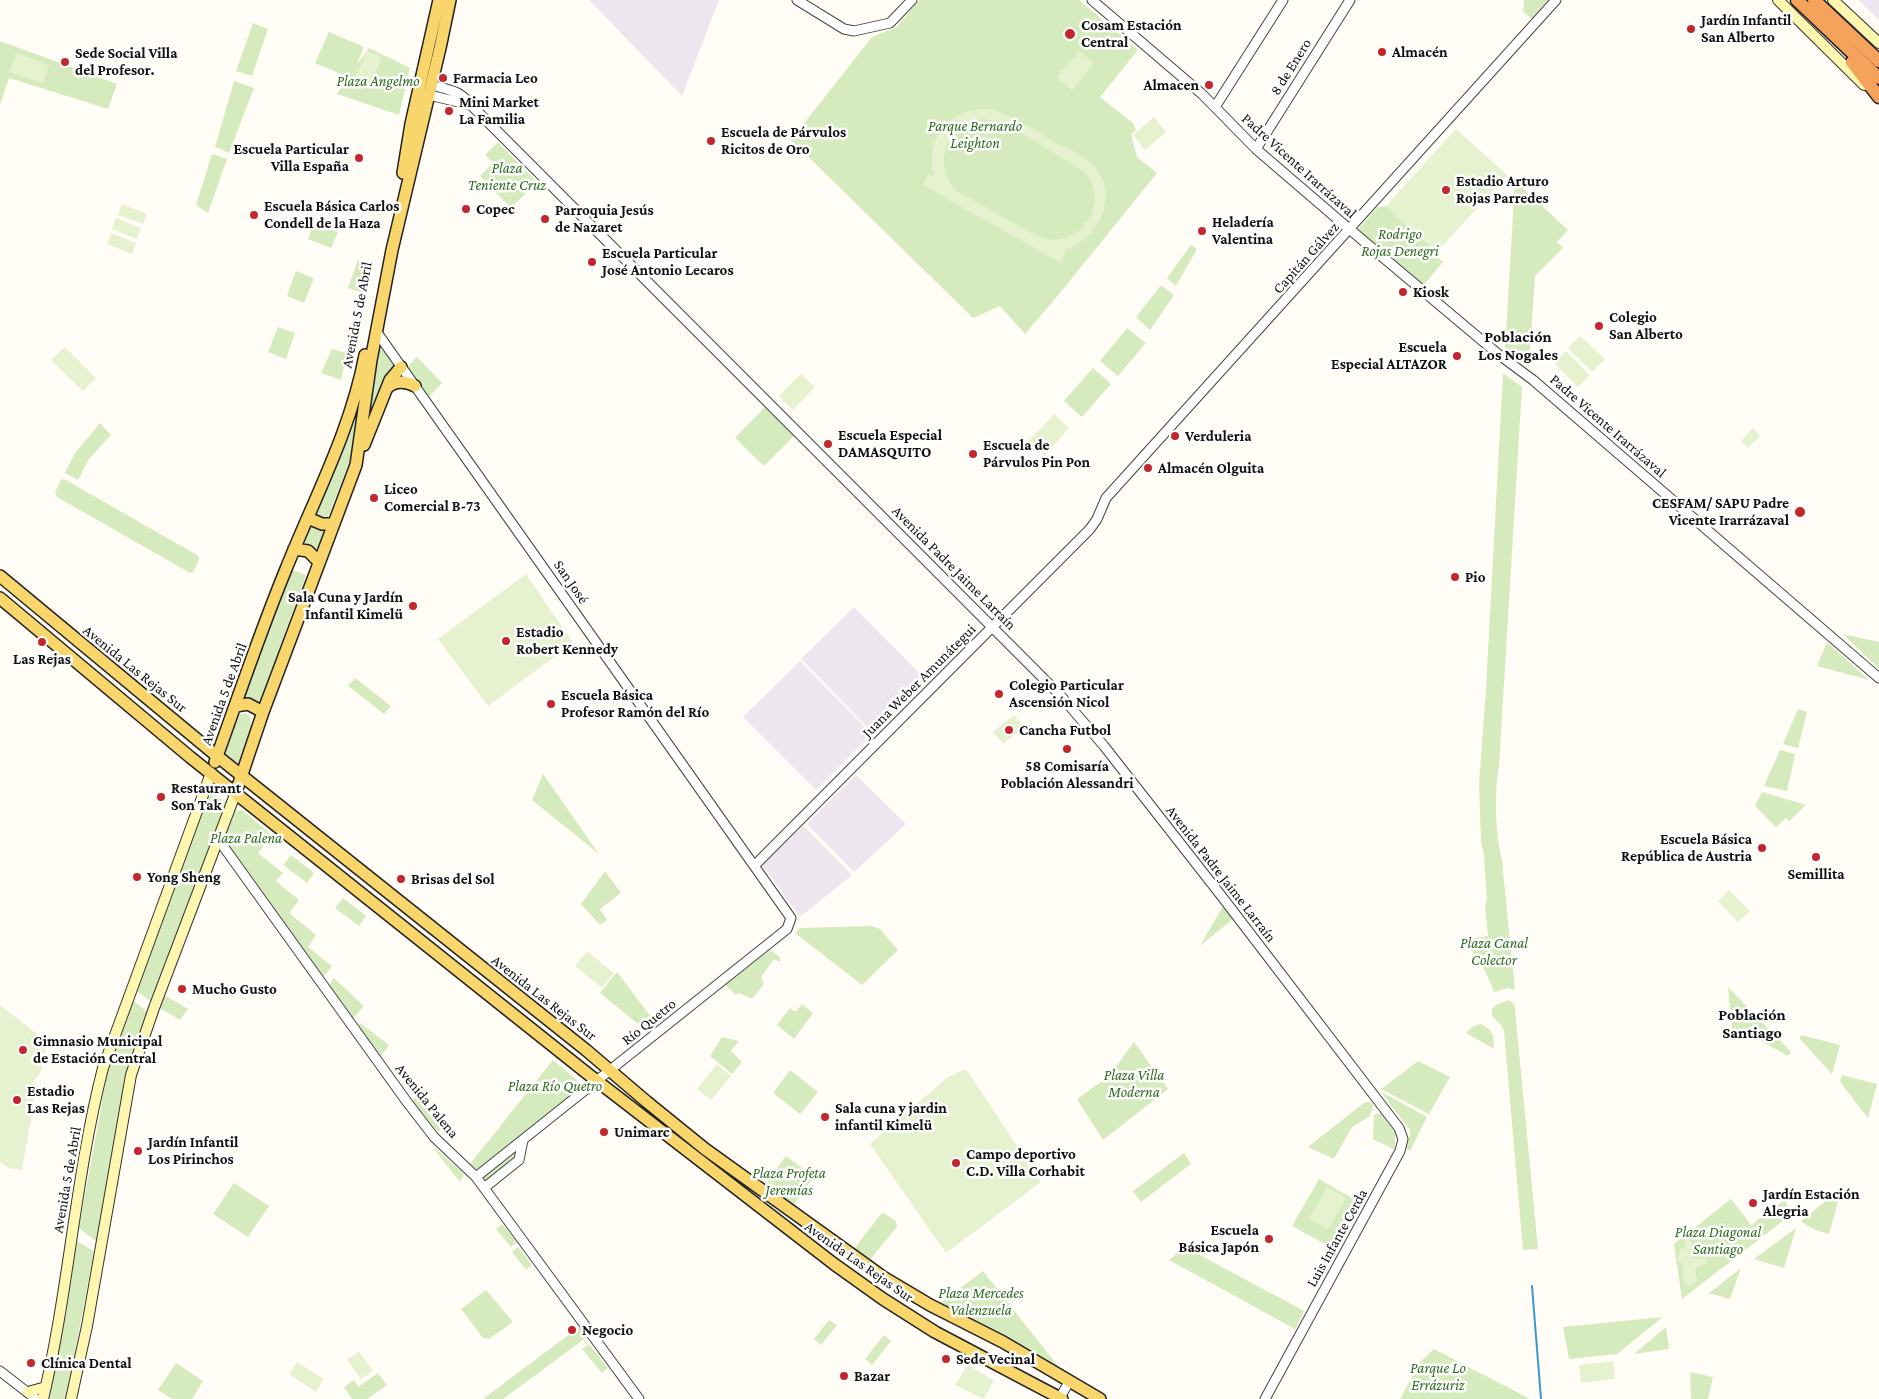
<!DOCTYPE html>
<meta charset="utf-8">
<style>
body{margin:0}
canvas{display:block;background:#fffdf5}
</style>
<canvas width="1879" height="1399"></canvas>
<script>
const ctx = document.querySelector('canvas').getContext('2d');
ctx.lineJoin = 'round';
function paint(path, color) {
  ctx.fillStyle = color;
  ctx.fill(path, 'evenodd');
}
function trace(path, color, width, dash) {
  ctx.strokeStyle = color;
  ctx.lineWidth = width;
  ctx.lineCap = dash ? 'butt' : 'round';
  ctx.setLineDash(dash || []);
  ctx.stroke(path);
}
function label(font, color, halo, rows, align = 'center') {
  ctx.font = font + ' "Crimson Pro",serif';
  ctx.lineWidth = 5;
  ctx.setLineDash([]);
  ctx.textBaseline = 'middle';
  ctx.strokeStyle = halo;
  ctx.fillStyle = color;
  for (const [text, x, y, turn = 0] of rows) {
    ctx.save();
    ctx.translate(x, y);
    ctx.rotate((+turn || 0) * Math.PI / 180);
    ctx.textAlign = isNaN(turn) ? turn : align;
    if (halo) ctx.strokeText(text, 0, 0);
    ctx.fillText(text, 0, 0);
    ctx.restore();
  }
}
paint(new Path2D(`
 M 589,0 L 719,0 L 682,96 Z
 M 1858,0 L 1879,0 L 1879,20 Z
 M 854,607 L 927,681 L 874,734 L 801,659 Z
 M 800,661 L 872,734 L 816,790 L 743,717 Z
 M 856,775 L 906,824 L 854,872 L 807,824 Z
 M 804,826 L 852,875 L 800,917 L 764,867 L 764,863 Z`), '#eee6ef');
paint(new Path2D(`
 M 919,0 L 1079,0 L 1138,50 L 1100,97 L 1133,123 L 1136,130 L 1131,134 L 1137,157 L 1157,173 L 1060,293 L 1025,334 L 1000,306 L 973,318 L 791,140 L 872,37 L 897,27 Z
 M 1524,0 L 1552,0 L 1534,19 L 1531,18 L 1523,12 Z
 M 253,23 L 268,29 L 252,76 L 236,71 Z
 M 329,32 L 364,47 L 356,66 L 369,48 L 410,68 L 399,115 L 337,94 L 348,77 L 315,63 Z
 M 0,41 L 117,84 L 108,109 L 9,78 L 0,105 Z
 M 234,81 L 254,88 L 229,153 L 215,147 Z
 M 498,142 L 537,182 L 511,208 L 480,176 L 493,163 L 485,155 Z
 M 212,154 L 227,159 L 208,213 L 196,205 Z
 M 1515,181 L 1568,230 L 1557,242 L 1563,248 L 1535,276 L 1529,365 L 1505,350 Z
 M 1386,206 L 1437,252 L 1435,255 L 1443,262 L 1422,287 L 1357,230 L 1378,207 Z
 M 314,222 L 338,232 L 331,248 L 308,239 Z
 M 1191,245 L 1197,249 L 1176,286 L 1167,278 Z
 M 358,260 L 367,263 L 361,292 L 348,288 Z
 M 296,271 L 314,278 L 304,303 L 287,296 Z
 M 1161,285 L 1174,295 L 1150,330 L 1136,317 Z
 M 278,327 L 295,333 L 286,359 L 268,352 Z
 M 1127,328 L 1146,343 L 1118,376 L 1100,361 Z
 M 379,343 L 395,367 L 367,424 Z
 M 332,349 L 347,353 L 341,380 L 321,373 Z
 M 417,357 L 442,383 L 427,399 L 405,369 Z
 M 1093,368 L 1111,384 L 1082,417 L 1064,401 Z
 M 1503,373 L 1522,387 L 1499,766 C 1494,796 1495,831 1502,861 L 1515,990 L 1508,988 L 1494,992 C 1487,971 1477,957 1463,940 L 1488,936 L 1485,906 L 1487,900 L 1484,856 L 1481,841 L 1479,784 L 1486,689 Z
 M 359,403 L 351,458 L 326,522 L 313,517 Z
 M 765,407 L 794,436 L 764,466 L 735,438 Z
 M 100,423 L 111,435 L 89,459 L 78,480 L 65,473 L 75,453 Z
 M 64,479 L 197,555 L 199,559 L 193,572 L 190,573 L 57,497 L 55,492 L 61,480 Z
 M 310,523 L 326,531 L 318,552 L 299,544 Z
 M 289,569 L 306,575 L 258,707 L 241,701 Z
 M 1843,634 L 1879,642 L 1879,669 Z
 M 1827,642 L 1869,680 L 1817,666 Z
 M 355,678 L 391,706 L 384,714 L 348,686 Z
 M 1798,709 L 1807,712 L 1798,748 L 1783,744 Z
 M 246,713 L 250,717 L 252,727 L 238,766 L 223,753 L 237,715 Z
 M 1780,750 L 1795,754 L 1787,791 L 1764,786 Z
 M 543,774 L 599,854 L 532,800 Z
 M 209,790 L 227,803 L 152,1002 L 135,990 Z
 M 1762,792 L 1806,805 L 1789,821 L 1786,818 L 1776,827 L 1755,806 Z
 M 242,810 L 272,835 L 258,853 L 283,873 L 276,881 L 299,900 L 289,913 L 316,935 L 308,947 L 332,966 L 322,979 L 224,842 L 235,811 Z
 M 291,855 L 314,873 L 307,883 L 283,865 Z
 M 605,871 L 621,893 L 600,909 L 607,920 L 600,925 L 581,904 Z
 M 343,898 L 366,916 L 359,926 L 335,908 Z
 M 1223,906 L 1233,919 L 1200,946 Z
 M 871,926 L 880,929 L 898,950 L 862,985 L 795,933 L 800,928 Z
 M 770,950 L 780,957 L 780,962 L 774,959 L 761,977 L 764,984 L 753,998 L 750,998 L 739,993 L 736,995 L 725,985 Z
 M 617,972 L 657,1025 L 648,1032 L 600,993 Z
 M 334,978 L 364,1006 L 353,1019 L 329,985 Z
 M 1728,987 L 1791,1052 L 1788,1056 L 1761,1041 L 1732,1031 Z
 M 164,995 L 188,1009 L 180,1020 L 160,1008 Z
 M 133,1000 L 147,1012 L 129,1065 L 96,1241 L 79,1228 L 109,1063 Z
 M 1509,1000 L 1514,1004 L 1515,1010 L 1538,1249 L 1523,1250 L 1504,1031 L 1501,1025 L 1492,1016 L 1492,1009 L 1496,1005 Z
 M 802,1004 L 813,1013 L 794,1039 L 777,1025 L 790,1008 L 796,1012 Z
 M 360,1023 L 389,1045 L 380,1057 L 357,1027 Z
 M 1481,1024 C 1493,1030 1494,1036 1494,1049 L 1466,1033 L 1472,1027 Z
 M 1801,1035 L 1840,1045 L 1832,1074 L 1800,1039 Z
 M 722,1037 L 739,1041 L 731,1051 L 742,1062 L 732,1074 L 710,1056 Z
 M 1134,1042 L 1168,1089 L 1103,1140 L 1077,1099 L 1109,1076 Z
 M 553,1060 L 584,1086 L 478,1171 L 470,1164 Z
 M 1418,1061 L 1450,1077 L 1429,1114 L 1381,1089 Z
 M 790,1070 L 818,1092 L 800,1114 L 773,1093 Z
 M 1842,1075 L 1877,1084 L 1868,1118 L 1840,1082 Z
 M 1380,1091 L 1427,1117 L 1410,1151 L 1405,1148 L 1410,1136 L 1410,1130 Z
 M 417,1095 L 447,1121 L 438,1132 L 412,1101 Z
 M 1365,1102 L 1371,1102 L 1373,1106 L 1370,1116 L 1352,1127 L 1334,1159 L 1308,1147 Z
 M 1381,1113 L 1395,1133 L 1395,1150 L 1373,1139 L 1374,1115 Z
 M 435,1148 L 464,1174 L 460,1182 L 434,1149 Z
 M 513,1152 L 516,1152 L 517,1157 L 488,1181 L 485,1181 L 483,1179 L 484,1176 Z
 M 1184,1153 L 1191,1164 L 1141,1202 L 1133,1191 Z
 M 786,1156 L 814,1177 L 792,1207 L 764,1186 Z
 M 1319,1179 L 1362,1204 L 1336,1250 L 1292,1226 Z
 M 234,1183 L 269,1206 L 248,1237 L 213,1214 Z
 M 1842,1188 L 1829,1234 C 1818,1231 1810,1229 1801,1221 Z
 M 1731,1199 L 1751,1225 L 1784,1200 L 1793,1213 L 1682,1299 L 1674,1244 Z
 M 884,1213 L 896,1221 L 897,1227 L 869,1261 L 854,1249 L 881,1214 Z
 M 502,1224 L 517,1242 L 511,1247 L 496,1229 Z
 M 1796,1228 L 1784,1268 L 1754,1259 Z
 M 77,1241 L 94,1251 L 66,1399 L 49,1399 Z
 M 518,1247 L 532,1265 L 526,1270 L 512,1252 Z
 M 1185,1247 L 1304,1311 L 1295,1329 L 1169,1260 Z
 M 1741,1268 L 1730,1299 L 1709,1293 Z
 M 983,1271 L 1061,1370 L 939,1304 Z
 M 486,1290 L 513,1322 L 489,1339 L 483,1338 L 461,1309 Z
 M 1663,1317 L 1617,1354 L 1569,1359 L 1563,1327 Z
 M 829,1320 L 837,1325 L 821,1345 L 814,1339 Z
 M 579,1327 L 587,1337 L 503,1399 L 483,1399 Z
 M 1666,1327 L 1669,1349 L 1634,1354 Z
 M 884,1335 L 891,1341 L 872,1365 L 865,1359 Z
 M 589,1344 L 608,1368 L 602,1373 L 582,1349 Z
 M 1434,1349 L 1530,1399 L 1400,1399 L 1420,1362 Z
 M 176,1363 L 203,1381 L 192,1399 L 172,1399 L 158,1390 Z
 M 1690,1372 L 1713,1377 L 1708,1399 L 1691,1399 Z
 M 378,1373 L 387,1385 L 367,1399 L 352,1399 L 344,1387 L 354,1380 L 358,1387 Z`), '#d5ebbd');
paint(new Path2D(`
 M 367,51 L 382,57 L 371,83 L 356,77 Z
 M 1079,51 L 1094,63 L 1072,90 L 1057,77 Z
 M 16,53 L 49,65 L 42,83 L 10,72 Z
 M 986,109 C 995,110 1003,113 1011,117 C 1026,124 1040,133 1054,142 C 1068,149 1086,156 1096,169 C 1120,199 1096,241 1063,250 L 1066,252 L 1061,263 L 923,185 L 928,175 L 934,176 C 925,140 947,109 986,109 ZM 980,119 L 994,120 L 1005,123 L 1085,172 L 1092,183 L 1095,195 L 1092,214 L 1081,230 L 1063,239 L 1050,240 L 1035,235 L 958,192 C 932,166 944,127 980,119 Z
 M 1154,117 L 1166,132 L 1145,150 L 1133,135 Z
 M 1456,129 L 1507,175 L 1437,252 L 1386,206 Z
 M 122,204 L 147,214 L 143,224 L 118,215 Z
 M 116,218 L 141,228 L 137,239 L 112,229 Z
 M 111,233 L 136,243 L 132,254 L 107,244 Z
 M 1580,336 L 1605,359 L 1592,372 L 1568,348 Z
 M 65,347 L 96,378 L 83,391 L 51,360 Z
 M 1566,351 L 1590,375 L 1578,387 L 1554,363 Z
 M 801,374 L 815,387 L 793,410 L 779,396 Z
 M 1054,414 L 1069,428 L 1045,455 L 1029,441 Z
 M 1753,428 L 1760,436 L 1748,448 L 1741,441 Z
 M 526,574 L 573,643 L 488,706 L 438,639 Z
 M 1014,715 L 1024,727 L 1003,744 L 993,732 Z
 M 1729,890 L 1750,911 L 1738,922 L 1718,901 Z
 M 587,951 L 614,973 L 602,988 L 575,966 Z
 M 0,1005 L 47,1042 L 41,1072 L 32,1083 L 37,1085 L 22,1170 L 9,1168 L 0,1162 Z
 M 717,1064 L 731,1076 L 711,1100 L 697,1089 Z
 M 966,1069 L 1041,1182 L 946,1253 L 870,1144 L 948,1077 Z
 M 1327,1187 L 1346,1198 L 1328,1229 L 1309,1219 Z
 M 1690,1238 L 1694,1259 L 1706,1258 L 1707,1263 L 1695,1268 L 1697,1281 L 1690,1286 L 1684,1283 L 1682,1262 L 1678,1262 L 1678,1256 L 1680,1254 L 1679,1251 L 1686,1245 L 1684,1242 Z
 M 359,1351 L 373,1371 L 361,1379 L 347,1360 Z
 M 1613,1361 L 1615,1379 L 1581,1383 L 1579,1365 Z
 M 297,1362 L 324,1379 L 316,1392 L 289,1374 Z
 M 967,1365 L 994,1380 L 984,1399 L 955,1385 Z`), '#e6f2cf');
trace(new Path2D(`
 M 1532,1286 L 1541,1399`), '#3f96cf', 2);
const tertiary = new Path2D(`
 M 797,0 L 844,29 L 854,31 L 890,23 L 912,0
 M 1092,0 L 1202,94 L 1256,149 L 1341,222 L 1498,354 L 1533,380 L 1879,678
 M 431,85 C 449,90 460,90 471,105 L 1060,695 L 1104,746 L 1223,898 L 1399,1128 L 1403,1139 L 1400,1151 L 1265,1399
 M 429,95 L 471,105
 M 1215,107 L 1283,0
 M 1256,149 L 1350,0
 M 376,331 L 791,918 L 787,929 L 476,1177
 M 218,839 L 407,1102 L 434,1137 L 476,1177 L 639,1399
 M 755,865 L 1090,529 L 1097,519 L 1106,498 L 1556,0
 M 484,1188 L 519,1160 L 523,1140
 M 0,1371 L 36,1399
 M 1059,1399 L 1069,1382`);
const secondary = new Path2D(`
 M 1778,0 L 1864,85
 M 1833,0 L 1879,43
 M 28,1392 L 46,1387
 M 43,1399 C 69,1290 75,1177 103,1068 L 211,773
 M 71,1399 L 87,1326 L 131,1075 L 154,1008 L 236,792`);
const primary = new Path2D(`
 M 403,173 L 411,124 L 439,0
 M 387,388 C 395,380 405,381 415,386
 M 364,445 L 390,380 L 401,367
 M 308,518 L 322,524 L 333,524
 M 294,549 L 308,551 L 319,562
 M 0,576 L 217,756 L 586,1050 L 647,1102 L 705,1149 L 883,1277 L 930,1305 L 1003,1342 L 1100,1399
 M 0,598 L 190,757 L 588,1074 L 834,1264 L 883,1299 L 935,1332 L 1062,1399
 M 236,706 L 248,704 L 263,712
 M 215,762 C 238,698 260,632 286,569 C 314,499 351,430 365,355
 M 236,792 L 263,712 L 356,465 L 371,360 L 392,250 L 440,48 L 450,0`);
const motorway = new Path2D(`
 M 1797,0 L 1879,78
 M 1814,0 L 1879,61
 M 1852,62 L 1879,97`);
trace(tertiary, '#444', 11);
trace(secondary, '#333', 12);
trace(primary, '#222', 14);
trace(motorway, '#222', 15);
trace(tertiary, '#fff', 9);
trace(secondary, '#fff6b0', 10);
trace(primary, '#f9d66b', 11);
trace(motorway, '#f5a25d', 12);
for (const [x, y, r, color] of [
 [1691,29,5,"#c4262e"],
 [1070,34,6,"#c4262e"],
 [1382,52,5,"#c4262e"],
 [65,62,5,"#c4262e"],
 [443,78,5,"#c4262e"],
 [1209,85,5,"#c4262e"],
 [449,111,5,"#c4262e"],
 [711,141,5,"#c4262e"],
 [359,158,5,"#c4262e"],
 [1446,190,5,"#c4262e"],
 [466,209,5,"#c4262e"],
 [254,215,5,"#c4262e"],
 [545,219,5,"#c4262e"],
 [1202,231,5,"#c4262e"],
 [592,262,5,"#c4262e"],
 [1403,292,5,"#c4262e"],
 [1599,326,5,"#c4262e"],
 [1457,356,5,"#c4262e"],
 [1175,436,5,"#c4262e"],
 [828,444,5,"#c4262e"],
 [973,454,5,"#c4262e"],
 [1148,468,5,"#c4262e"],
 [374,498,5,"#c4262e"],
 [1800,512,6,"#c4262e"],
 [1455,577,5,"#c4262e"],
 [413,606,5,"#c4262e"],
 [506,641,5,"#c4262e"],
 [42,642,5,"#c4262e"],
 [999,694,5,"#c4262e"],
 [551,704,5,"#c4262e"],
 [1009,730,5,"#c4262e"],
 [1067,749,5,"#c4262e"],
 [161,797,5,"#c4262e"],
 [1762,848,5,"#c4262e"],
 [1816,857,5,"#c4262e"],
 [137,877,5,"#c4262e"],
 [401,879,5,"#c4262e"],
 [182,989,5,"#c4262e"],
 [23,1050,5,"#c4262e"],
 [17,1100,5,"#c4262e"],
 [825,1117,5,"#c4262e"],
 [604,1132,5,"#c4262e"],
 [138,1151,5,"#c4262e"],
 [956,1163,5,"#c4262e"],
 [1753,1203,5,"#c4262e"],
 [1269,1239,5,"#c4262e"],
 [572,1330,5,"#c4262e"],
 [946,1359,5,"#c4262e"],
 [31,1363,5,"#c4262e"],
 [844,1376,5,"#c4262e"]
]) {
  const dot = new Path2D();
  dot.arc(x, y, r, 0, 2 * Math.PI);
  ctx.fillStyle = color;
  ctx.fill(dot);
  trace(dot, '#fff', 2);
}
label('bold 15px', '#111', '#fff', [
 ["Jardín Infantil",1701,20],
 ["San Alberto",1701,37],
 ["Cosam Estación",1081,25],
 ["Central",1081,42],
 ["Almacén",1392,52],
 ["Sede Social Villa",75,53],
 ["del Profesor.",75,70],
 ["Farmacia Leo",453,78],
 ["Almacen",1199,85,"right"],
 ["Mini Market",459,102],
 ["La Familia",459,119],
 ["Escuela de Párvulos",721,132],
 ["Ricitos de Oro",721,149],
 ["Escuela Particular",349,149,"right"],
 ["Villa España",349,166,"right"],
 ["Estadio Arturo",1456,181],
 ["Rojas Parredes",1456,198],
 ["Escuela Básica Carlos",264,206],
 ["Condell de la Haza",264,223],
 ["Copec",476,209],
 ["Parroquia Jesús",555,210],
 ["de Nazaret",555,227],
 ["Heladería",1212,222],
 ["Valentina",1212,239],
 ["Escuela Particular",602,253],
 ["José Antonio Lecaros",602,270],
 ["Kiosk",1413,292],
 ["Colegio",1609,317],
 ["San Alberto",1609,334],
 ["Escuela",1447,347,"right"],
 ["Especial ALTAZOR",1447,364,"right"],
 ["Escuela Especial",838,435],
 ["DAMASQUITO",838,452],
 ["Verduleria",1185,436],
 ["Escuela de",983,445],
 ["Párvulos Pin Pon",983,462],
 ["Almacén Olguita",1158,468],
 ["Liceo",384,489],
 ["Comercial B-73",384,506],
 ["CESFAM/ SAPU Padre",1789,503,"right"],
 ["Vicente Irarrázaval",1789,520,"right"],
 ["Pio",1465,577],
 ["Sala Cuna y Jardín",403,597,"right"],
 ["Infantil Kimelü",403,614,"right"],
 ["Estadio",516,632],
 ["Robert Kennedy",516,649],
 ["Las Rejas",42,659,"center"],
 ["Colegio Particular",1009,685],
 ["Ascensión Nicol",1009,702],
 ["Escuela Básica",561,695],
 ["Profesor Ramón del Río",561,712],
 ["Cancha Futbol",1019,730],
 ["58 Comisaría",1067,766,"center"],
 ["Población Alessandri",1067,783,"center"],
 ["Restaurant",171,788],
 ["Son Tak",171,805],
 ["Escuela Básica",1752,839,"right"],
 ["República de Austria",1752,856,"right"],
 ["Semillita",1816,874,"center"],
 ["Yong Sheng",147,877],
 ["Brisas del Sol",411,879],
 ["Mucho Gusto",192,989],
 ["Gimnasio Municipal",33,1041],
 ["de Estación Central",33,1058],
 ["Estadio",27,1091],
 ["Las Rejas",27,1108],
 ["Sala cuna y jardin",835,1108],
 ["infantil Kimelü",835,1125],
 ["Unimarc",614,1132],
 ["Jardín Infantil",148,1142],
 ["Los Pirinchos",148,1159],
 ["Campo deportivo",966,1154],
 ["C.D. Villa Corhabit",966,1171],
 ["Jardín Estación",1763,1194],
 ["Alegria",1763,1211],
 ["Escuela",1259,1230,"right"],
 ["Básica Japón",1259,1247,"right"],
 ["Negocio",582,1330],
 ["Sede Vecinal",956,1359],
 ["Clínica Dental",41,1363],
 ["Bazar",854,1376]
], 'left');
label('15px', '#111', '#fff', [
 ["8 de Enero",1291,67,-58],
 ["Padre Vicente Irarrázaval",1299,166,42],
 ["Capitán Gálvez",1306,258,-48],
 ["Avenida 5 de Abril",357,315,-79],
 ["Padre Vicente Irarrázaval",1608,426,41],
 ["Avenida Padre Jaime Larraín",954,568,45],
 ["San José",571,582,55],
 ["Avenida Las Rejas Sur",135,669,39],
 ["Juana Weber Amunátegui",919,681,-45],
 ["Avenida 5 de Abril",224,694,-70],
 ["Avenida Padre Jaime Larraín",1221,874,52],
 ["Avenida Las Rejas Sur",544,998,38],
 ["Río Quetro",649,1022,-39],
 ["Avenida Palena",427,1101,51],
 ["Avenida 5 de Abril",67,1180,-80],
 ["Luis Infante Cerda",1337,1238,-61],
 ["Avenida Las Rejas Sur",859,1262,35]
]);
label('italic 15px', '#2f6b1f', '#fff', [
 ["Plaza Angelmo",378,81],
 ["Parque Bernardo",975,126],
 ["Leighton",975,143],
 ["Plaza",507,168],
 ["Teniente Cruz",507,185],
 ["Rodrigo",1400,234],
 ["Rojas Denegri",1400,251],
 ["Plaza Palena",246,838],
 ["Plaza Canal",1494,943],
 ["Colector",1494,960],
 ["Plaza Villa",1134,1075],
 ["Moderna",1134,1092],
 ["Plaza Río Quetro",555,1086],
 ["Plaza Profeta",789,1173],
 ["Jeremías",789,1190],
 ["Plaza Diagonal",1718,1232],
 ["Santiago",1718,1249],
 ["Plaza Mercedes",981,1293],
 ["Valenzuela",981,1310],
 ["Parque Lo",1438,1368],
 ["Errázuriz",1438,1385]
]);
label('bold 16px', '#111', '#fff', [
 ["Población",1518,337],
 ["Los Nogales",1518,355],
 ["Población",1752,1015],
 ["Santiago",1752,1033]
]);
</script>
